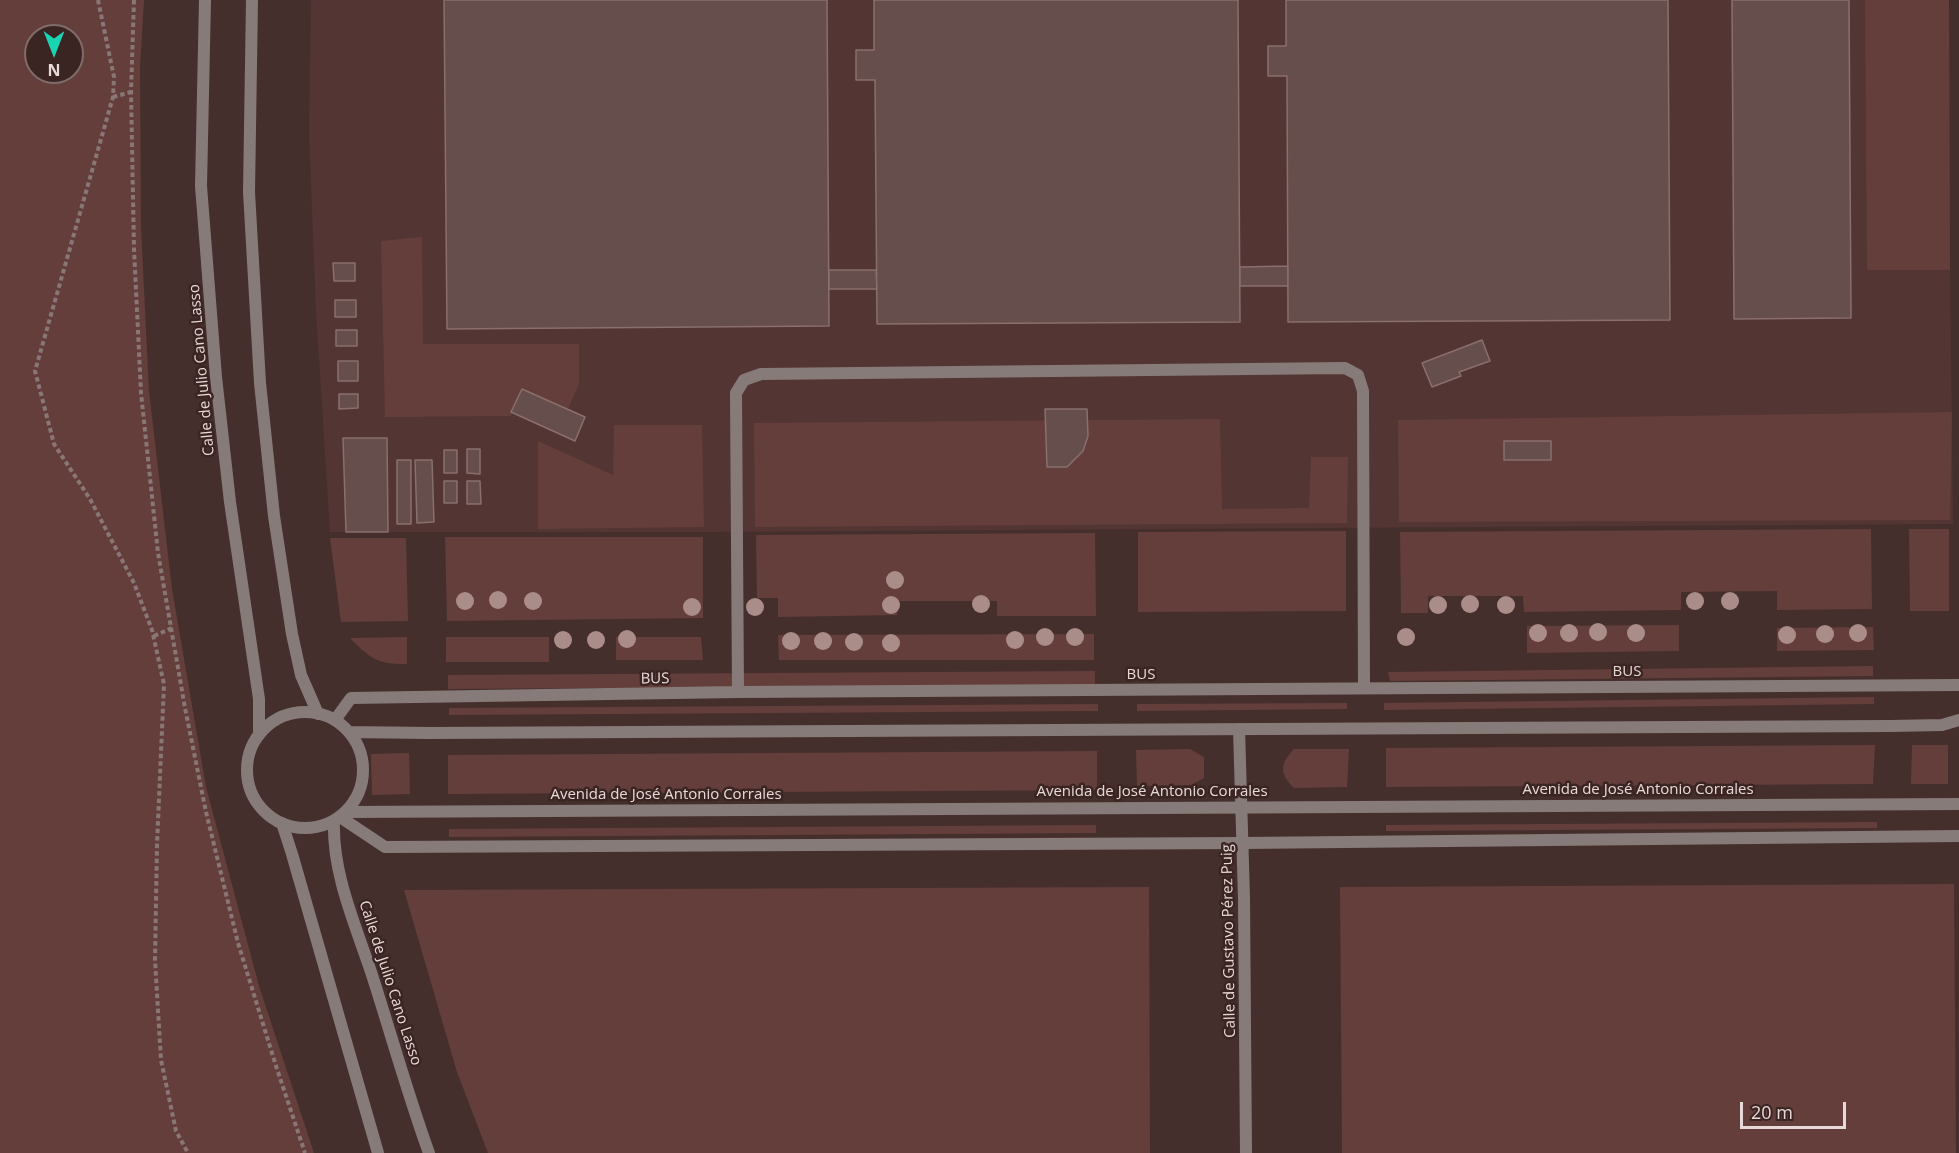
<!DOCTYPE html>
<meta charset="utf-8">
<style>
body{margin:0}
#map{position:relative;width:1959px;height:1153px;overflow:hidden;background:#452f2d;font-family:"Open Sans",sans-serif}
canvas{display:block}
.north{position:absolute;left:24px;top:24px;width:60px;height:60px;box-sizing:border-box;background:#3b2523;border:2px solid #806d6b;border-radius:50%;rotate:180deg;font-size:16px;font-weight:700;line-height:24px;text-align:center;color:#e7d9d7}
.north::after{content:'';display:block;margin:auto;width:21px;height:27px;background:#19d5b2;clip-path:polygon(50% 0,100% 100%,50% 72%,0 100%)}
.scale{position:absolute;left:1740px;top:1102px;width:106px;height:27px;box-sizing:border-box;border:3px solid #e7d9d7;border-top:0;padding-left:8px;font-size:18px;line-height:21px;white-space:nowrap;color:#e7d9d7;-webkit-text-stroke:4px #3b2523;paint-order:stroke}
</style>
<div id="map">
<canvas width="1959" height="1153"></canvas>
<div class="north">N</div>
<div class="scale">20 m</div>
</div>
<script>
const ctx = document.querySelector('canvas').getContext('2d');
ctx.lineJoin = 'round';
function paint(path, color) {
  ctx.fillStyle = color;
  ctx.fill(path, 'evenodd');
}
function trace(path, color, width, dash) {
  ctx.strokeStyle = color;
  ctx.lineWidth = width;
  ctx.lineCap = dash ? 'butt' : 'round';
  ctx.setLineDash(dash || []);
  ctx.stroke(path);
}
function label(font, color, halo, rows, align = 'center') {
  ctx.font = font + ' "Open Sans",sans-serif';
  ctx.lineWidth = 5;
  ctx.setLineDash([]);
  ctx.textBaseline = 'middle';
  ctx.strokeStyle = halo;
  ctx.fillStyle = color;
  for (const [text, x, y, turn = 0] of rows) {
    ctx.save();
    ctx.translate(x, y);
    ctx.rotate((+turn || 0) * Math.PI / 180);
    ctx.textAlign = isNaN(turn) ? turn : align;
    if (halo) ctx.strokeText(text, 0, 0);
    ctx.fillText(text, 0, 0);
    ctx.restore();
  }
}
paint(new Path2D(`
 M 311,0 L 1949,0 L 1950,270 L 1953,524 L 704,532 L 330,532 L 316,311 L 309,133 Z`), '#533533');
paint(new Path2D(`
 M 0,0 L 144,0 L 140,67 L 141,228 L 149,391 L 172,589 L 206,787 L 259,986 L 314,1153 L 0,1153 ZM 36,36 L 72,36 L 72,72 L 36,72 Z
 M 1865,0 L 1949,0 L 1950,270 L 1867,270 Z
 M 422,237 L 423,344 L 579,344 L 579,384 L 568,409 L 522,389 L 511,416 L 385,417 L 381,241 Z
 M 1952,412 L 1950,520 L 1399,522 L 1398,420 Z
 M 1220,419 L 1222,509 L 1309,508 L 1311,457 L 1348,457 L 1347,523 L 755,527 L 754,423 Z
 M 614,425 L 702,425 L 704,527 L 538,529 L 538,441 L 613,475 Z
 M 1871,529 L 1872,609 L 1777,610 L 1777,591 L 1681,592 L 1681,610 L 1524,612 L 1523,596 L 1428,596 L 1428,613 L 1401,613 L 1400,532 Z
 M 1909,529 L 1949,529 L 1949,611 L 1910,611 Z
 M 1346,531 L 1346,611 L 1138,612 L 1138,532 Z
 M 1095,533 L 1096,616 L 997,616 L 997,601 L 898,601 L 897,615 L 778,617 L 778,598 L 757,598 L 756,535 Z
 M 445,537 L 703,537 L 703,618 L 447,621 Z
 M 330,538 L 406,538 L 408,621 L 341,622 Z
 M 1679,625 L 1679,651 L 1527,653 L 1527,626 Z
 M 1873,627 L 1874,650 L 1777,651 L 1777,628 Z
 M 1094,634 L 1094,660 L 779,660 L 778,635 Z
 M 407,637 L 407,664 C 377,664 371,659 350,638 Z
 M 446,637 L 549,637 L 549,662 L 446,662 Z
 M 616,637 L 701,637 L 703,660 L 616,660 Z
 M 1873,666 L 1873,676 L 1390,681 L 1388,672 Z
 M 1095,671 L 1095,685 L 448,689 L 448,675 Z
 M 1874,697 L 1874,704 L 1384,710 L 1384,703 Z
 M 1347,703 L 1347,709 L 1137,711 L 1137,704 Z
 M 1098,704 L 1098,711 L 449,715 L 449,708 Z
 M 1875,745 L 1873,784 L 1386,787 L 1386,748 Z
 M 1912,745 L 1948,745 L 1948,784 L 1911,784 Z
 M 1190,749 L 1204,757 L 1204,778 L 1191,785 L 1137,786 L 1136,750 Z
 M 1294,749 L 1349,749 L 1347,787 L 1294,788 C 1279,773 1280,764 1294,749 Z
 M 1097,751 L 1097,790 L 448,794 L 448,755 Z
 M 409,753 L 410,794 L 372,795 L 371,754 Z
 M 1877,822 L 1877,828 L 1386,831 L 1386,825 Z
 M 1096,825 L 1096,833 L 449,837 L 449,829 Z
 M 1954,884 L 1956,1153 L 1342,1153 L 1340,887 Z
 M 1149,887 L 1150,1153 L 488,1153 L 457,1072 L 404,890 Z`), '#643e3b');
const building = new Path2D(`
 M 444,0 L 827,0 L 829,326 L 447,329 Z
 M 874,0 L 1238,0 L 1240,322 L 877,324 L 875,80 L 856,80 L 856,50 L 874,50 Z
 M 1286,0 L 1668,0 L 1670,320 L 1288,322 L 1287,76 L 1268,76 L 1268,46 L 1286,46 Z
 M 1732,0 L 1849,0 L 1851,318 L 1734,319 Z
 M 333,263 L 355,263 L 355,281 L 334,281 Z
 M 1288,266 L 1288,286 L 1240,286 L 1240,267 Z
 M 829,270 L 876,270 L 877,289 L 829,289 Z
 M 335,300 L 356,300 L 356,317 L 335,317 Z
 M 336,330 L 357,330 L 357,346 L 336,346 Z
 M 1482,340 L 1490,361 L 1459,372 L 1461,376 L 1432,387 L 1422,363 Z
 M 338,361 L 358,361 L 358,381 L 338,381 Z
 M 522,389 L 585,417 L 575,441 L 511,412 Z
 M 339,394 L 358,394 L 358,408 L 339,409 Z
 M 1045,409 L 1087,409 L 1088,436 L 1083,451 L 1067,467 L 1047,467 Z
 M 343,438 L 387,438 L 388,532 L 346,532 Z
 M 1504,441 L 1551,441 L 1551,460 L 1504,460 Z
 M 467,449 L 480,449 L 480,474 L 467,473 Z
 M 444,450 L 457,450 L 457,473 L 444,473 Z
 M 397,460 L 411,460 L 411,524 L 397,524 Z
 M 415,460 L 432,460 L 434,522 L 417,523 Z
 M 444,481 L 457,481 L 457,503 L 444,503 Z
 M 467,481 L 480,481 L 481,504 L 467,504 Z`);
paint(building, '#664e4c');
trace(building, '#896f6d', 1.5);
trace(new Path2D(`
 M 98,0 L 114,77 L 113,97 L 35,371 L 54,444 L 90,499 L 134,583 L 152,630 L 164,684 L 157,845 L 155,960 L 161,1060 L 176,1131 L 188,1153
 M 134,0 L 131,92 L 134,249 L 141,393 L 158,553 L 185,708 L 206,812 L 238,943 L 276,1066 L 305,1153
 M 113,97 L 131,92
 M 154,636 L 172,628`), '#897775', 4, [4.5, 3]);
trace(new Path2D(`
 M 738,692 L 736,393 L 744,380 L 761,374 L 1345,368 L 1358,375 L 1363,391 L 1364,688
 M 335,720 L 351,698 L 738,692 L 1959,685
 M 340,817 L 385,847 L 1243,843 L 1959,836`), '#877b7a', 12);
trace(new Path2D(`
 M 205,0 L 201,186 L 216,377 L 230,502 L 259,699 L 259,735
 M 252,0 L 249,192 L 260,383 L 274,516 L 292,634 L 301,675 L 318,714
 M 1239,729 L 1244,898 L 1246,1153
 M 334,821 C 332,874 356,926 372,975 C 391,1034 408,1095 429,1153
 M 282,823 L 292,854 L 378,1153`), '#877b7a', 12);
trace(new Path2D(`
 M247 770a58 58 0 1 1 116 0a58 58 0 1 1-116 0Z
 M 349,732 L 428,733 L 1891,726 L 1942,725 L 1959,720
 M 346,812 L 1959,804`), '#877b7a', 12);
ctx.fillStyle = '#aa8c89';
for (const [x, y] of [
 [895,580],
 [498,600],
 [465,601],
 [533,601],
 [1695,601],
 [1730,601],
 [981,604],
 [1470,604],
 [891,605],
 [1438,605],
 [1506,605],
 [692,607],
 [755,607],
 [1598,632],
 [1538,633],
 [1569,633],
 [1636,633],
 [1858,633],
 [1825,634],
 [1787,635],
 [1045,637],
 [1075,637],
 [1406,637],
 [627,639],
 [563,640],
 [596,640],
 [1015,640],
 [791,641],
 [823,641],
 [854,642],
 [891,643]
]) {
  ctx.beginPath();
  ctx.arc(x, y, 9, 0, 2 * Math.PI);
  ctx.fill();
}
label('15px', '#e7d9d7', '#3b2523', [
 ["Calle de Julio Cano Lasso",202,370,-95],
 ["BUS",1627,672],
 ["BUS",1141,675],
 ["BUS",655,679,-1],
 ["Avenida de José Antonio Corrales",1638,790],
 ["Avenida de José Antonio Corrales",1152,792],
 ["Avenida de José Antonio Corrales",666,795],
 ["Calle de Gustavo Pérez Puig",1229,941,-91],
 ["Calle de Julio Cano Lasso",390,983,72]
]);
</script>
